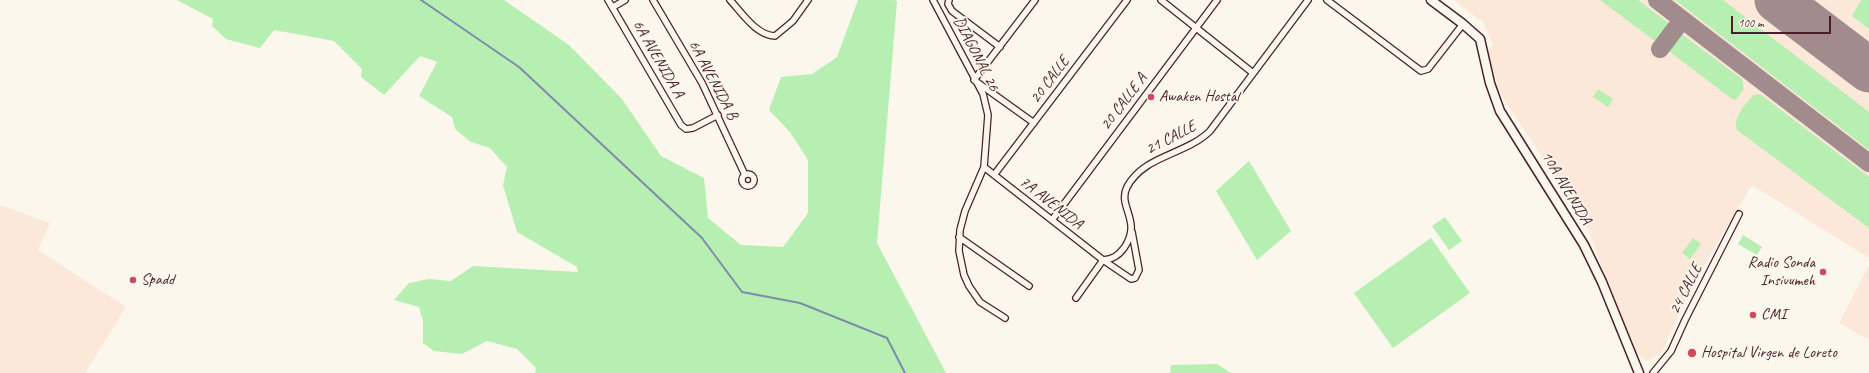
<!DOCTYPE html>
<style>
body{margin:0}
#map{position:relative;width:1869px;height:373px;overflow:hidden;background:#fbf7ec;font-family:Caveat,sans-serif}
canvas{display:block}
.scale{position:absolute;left:1731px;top:16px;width:100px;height:18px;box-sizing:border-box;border:2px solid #4a1f2b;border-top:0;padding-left:5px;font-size:12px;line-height:14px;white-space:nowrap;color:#4a1f2b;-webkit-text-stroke:3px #fbf7ec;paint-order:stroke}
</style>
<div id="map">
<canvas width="1869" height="373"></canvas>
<div class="scale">100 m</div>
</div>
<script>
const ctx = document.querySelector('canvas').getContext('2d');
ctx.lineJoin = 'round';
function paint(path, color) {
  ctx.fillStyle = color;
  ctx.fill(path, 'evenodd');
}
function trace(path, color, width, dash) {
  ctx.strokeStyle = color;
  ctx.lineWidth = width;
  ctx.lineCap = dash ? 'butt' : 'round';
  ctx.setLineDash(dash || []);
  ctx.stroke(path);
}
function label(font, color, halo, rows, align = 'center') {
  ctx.font = font + ' Caveat,sans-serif';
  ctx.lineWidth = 3.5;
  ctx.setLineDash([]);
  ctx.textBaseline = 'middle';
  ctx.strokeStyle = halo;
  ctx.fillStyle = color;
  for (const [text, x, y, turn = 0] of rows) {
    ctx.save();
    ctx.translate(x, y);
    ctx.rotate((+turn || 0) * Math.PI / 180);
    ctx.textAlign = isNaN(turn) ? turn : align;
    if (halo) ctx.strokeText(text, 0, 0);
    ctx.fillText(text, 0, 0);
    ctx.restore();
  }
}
paint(new Path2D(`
 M 1453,0 L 1869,0 L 1869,258 L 1752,185 L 1693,284 L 1661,354 L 1647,361 L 1637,354 L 1583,218 L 1501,95 L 1487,51 L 1493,45 L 1483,22 Z
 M 0,205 L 50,223 L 38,250 L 126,307 L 85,373 L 0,373 Z
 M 1869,265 L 1869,340 L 1839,323 Z`), '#fbe8d9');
paint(new Path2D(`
 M 177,0 L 504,0 L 569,45 L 622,99 L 661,156 L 704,178 L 708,218 L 741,245 L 783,247 L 808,213 L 808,160 L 790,132 L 769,110 L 781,77 L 812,74 L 837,57 L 858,0 L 895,0 L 897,2 L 877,243 L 946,373 L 535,373 L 536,368 L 517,349 L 487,341 L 462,354 L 434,351 L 423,343 L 423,321 L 419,307 L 394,300 L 409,283 L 429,279 L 451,281 L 473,266 L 578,272 L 577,267 L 517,232 L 503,185 L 507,167 L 490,148 L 471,142 L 455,129 L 452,117 L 419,96 L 437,62 L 420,56 L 384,95 L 361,77 L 362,69 L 334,41 L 274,30 L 260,48 L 226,39 L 212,26 L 213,19 Z
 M 1600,0 L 1638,0 L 1670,24 L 1671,28 L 1661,40 L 1655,41 Z
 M 1675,0 L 1723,0 L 1869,112 L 1869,150 Z
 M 1861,0 L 1869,0 L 1869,29 L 1852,16 Z
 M 1678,35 L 1683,35 L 1742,79 L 1744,89 L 1736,100 L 1732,99 L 1670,52 L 1670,46 Z
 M 1598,89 L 1613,99 L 1608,107 L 1593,97 Z
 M 1760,94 L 1869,177 L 1869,228 L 1737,130 C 1732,118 1746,104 1753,95 Z
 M 1249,161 L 1291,231 L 1257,260 L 1216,191 Z
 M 1445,217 L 1462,241 L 1449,250 L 1432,226 Z
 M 1743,235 L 1762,247 L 1757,255 L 1738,244 Z
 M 1431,238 L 1470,293 L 1393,348 L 1354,293 Z
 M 1693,238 L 1701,244 L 1690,259 L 1682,253 Z
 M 1217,364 L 1231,373 L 1170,373 L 1171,365 Z`), '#b7efb2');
trace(new Path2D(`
 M 421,0 L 519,67 L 702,238 L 742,292 L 800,303 L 887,338 L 905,373`), '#7e8caa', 2);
trace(new Path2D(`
 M 1657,0 L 1869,163
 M 1660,49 L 1682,20`), '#a28b8c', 18);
trace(new Path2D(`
 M 1777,0 L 1869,70`), '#a28b8c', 45);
const street = new Path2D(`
 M 608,0 L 681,125 L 686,129 L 693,128 L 718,115
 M 653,0 L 702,83 L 745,175
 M 730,0 C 742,13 757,36 775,36 L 793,21 L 808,0
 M 933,0 L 983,94 L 988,115 L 984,167 L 965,211 L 960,230 L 959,251 L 964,275 L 969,286 L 980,302 L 1005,318
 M 949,0 L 948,4 L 952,11 L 1000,47
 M 1161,0 L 1253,73
 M 1327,0 L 1421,71 L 1428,69 L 1463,24
 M 613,7 L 625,0
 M 1034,123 L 974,80 L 1035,0
 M 984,167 L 1103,260 L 1131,279 L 1135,278 L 1139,270 L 1132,232
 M742 180a6 6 0 1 1 12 0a6 6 0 1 1-12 0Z
 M 994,175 L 1127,0
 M 1052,220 L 1217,0
 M 959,237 L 1029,286
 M 1103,260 C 1113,259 1118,256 1124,248 C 1143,221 1117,207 1127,187 C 1144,155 1186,155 1210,131 L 1308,0
 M 1076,298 L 1103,260
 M 1653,373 L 1671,351 L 1685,320 L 1739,214`);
const secondary = new Path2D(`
 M 1431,0 L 1463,24 L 1480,39 L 1490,83 L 1500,111 L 1584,245 L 1602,282 L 1639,373`);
trace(street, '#4a1f2b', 8);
trace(secondary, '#4a1f2b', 11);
trace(street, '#fbf7ec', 5.5);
trace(secondary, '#fbf7ec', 8);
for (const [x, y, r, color] of [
 [1151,97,4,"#d1495b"],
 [1823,272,4,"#d1495b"],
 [133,280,4,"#d1495b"],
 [1753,315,4,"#d1495b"],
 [1692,353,5,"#d1495b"]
]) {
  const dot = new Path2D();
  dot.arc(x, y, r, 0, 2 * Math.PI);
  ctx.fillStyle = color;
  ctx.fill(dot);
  trace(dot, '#fbf7ec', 1.5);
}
label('16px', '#4a1f2b', '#fbf7ec', [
 ["DIAGONAL 26",976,54,63],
 ["6A AVENIDA A",658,59,60],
 ["6A AVENIDA B",713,80,62],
 ["20 CALLE",1050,80,-53],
 ["20 CALLE A",1124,102,-53],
 ["21 CALLE",1171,138,-28],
 ["10A AVENIDA",1566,188,59],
 ["7A AVENIDA",1051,203,38],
 ["24 CALLE",1686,289,-63]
]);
label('16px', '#4a1f2b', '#fbf7ec', [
 ["Awaken Hostal",1159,97],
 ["Radio Sonda",1815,263,"right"],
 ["Insivumeh",1815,281,"right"],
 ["Spadd",141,280],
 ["CMI",1761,315],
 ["Hospital Virgen de Loreto",1701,353]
], 'left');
</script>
